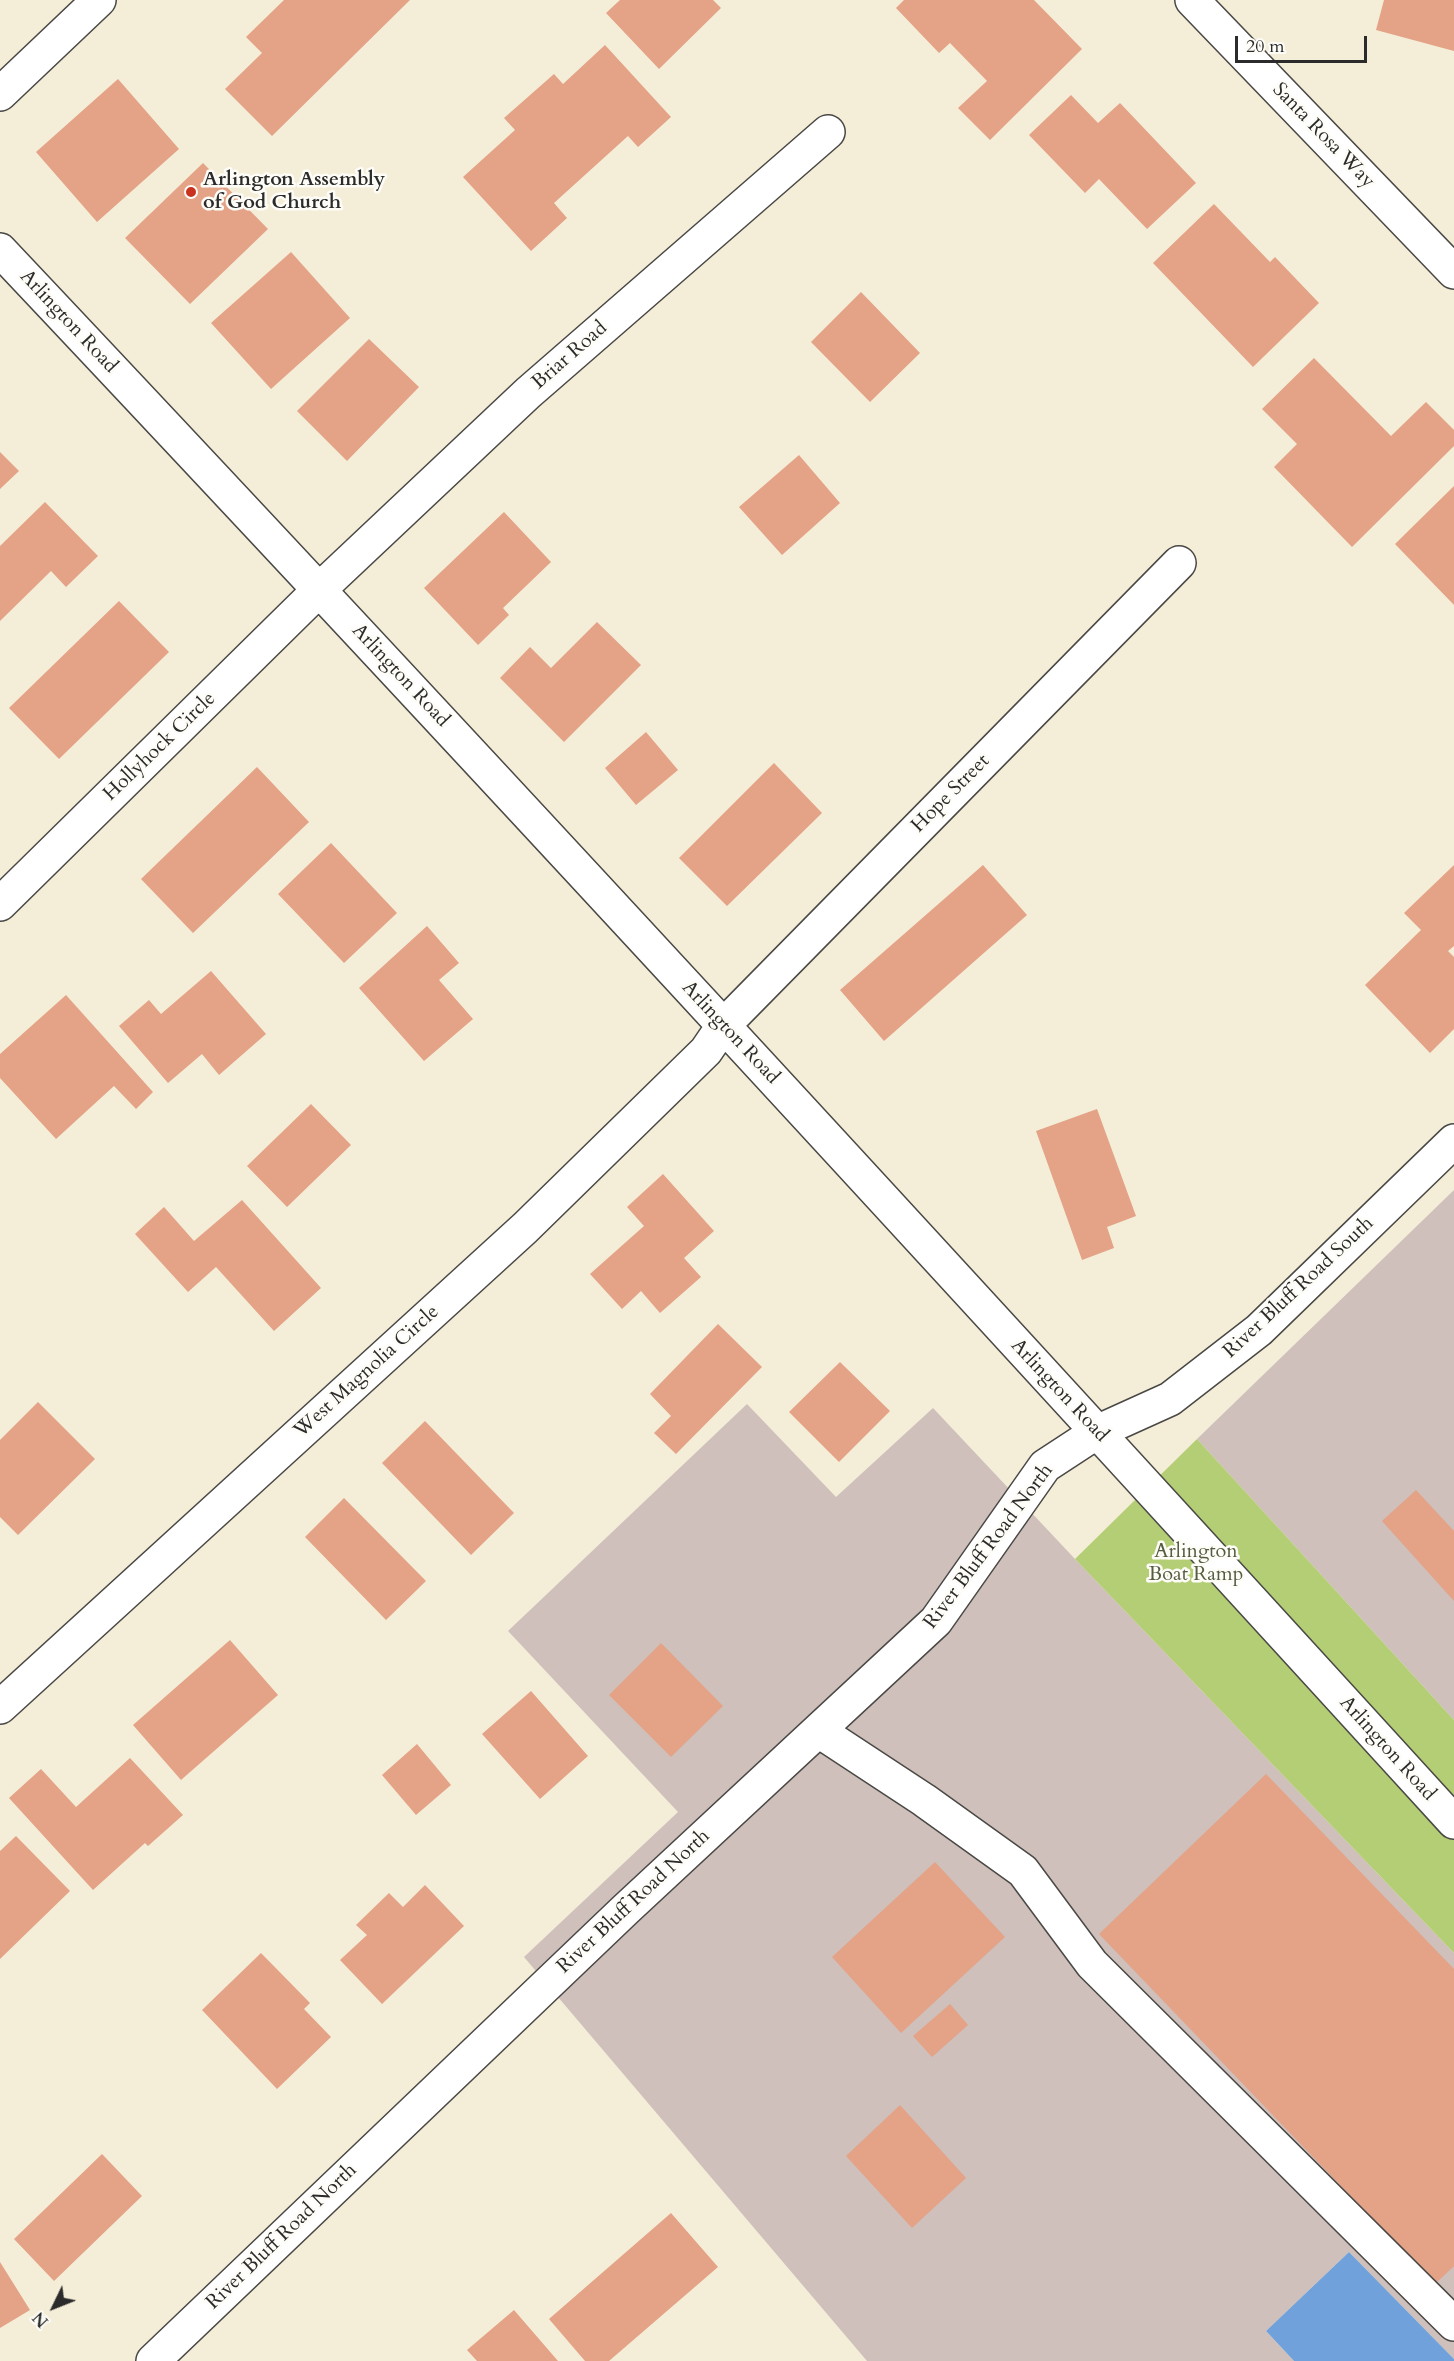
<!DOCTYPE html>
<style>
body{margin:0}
#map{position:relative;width:1454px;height:2361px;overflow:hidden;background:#f4edd8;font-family:Cardo,serif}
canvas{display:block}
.north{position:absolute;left:24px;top:2277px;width:60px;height:60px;-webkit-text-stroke:4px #fdfcf7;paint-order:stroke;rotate:227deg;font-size:16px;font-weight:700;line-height:24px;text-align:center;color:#2b2b2b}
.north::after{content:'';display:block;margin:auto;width:21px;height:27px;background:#2b2b2b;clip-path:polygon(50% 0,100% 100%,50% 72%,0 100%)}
.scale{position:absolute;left:1235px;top:36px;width:132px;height:27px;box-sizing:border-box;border:3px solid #2b2b2b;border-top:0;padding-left:8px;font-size:18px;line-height:21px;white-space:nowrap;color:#2b2b2b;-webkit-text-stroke:4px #fdfcf7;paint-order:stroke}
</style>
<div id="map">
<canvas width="1454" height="2361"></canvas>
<div class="north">N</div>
<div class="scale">20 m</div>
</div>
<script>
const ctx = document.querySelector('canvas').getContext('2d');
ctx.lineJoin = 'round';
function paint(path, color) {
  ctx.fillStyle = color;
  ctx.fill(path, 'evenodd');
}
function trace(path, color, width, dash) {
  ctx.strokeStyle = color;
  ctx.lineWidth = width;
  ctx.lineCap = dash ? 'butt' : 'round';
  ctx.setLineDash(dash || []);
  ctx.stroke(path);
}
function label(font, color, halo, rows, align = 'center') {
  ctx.font = font + ' Cardo,serif';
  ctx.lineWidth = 5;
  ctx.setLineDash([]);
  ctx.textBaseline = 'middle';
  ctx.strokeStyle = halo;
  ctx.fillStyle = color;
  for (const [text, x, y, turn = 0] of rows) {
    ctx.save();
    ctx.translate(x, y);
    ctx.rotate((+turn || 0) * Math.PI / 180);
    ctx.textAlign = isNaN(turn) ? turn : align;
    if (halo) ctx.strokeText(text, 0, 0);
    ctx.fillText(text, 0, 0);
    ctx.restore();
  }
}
paint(new Path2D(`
 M 1454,1190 L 1454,1720 L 1197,1439 Z
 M 747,1404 L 836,1497 L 933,1408 L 1075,1559 L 1454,1953 L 1454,2359 L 1349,2252 L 1266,2331 L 1294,2361 L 867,2361 L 524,1957 L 678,1812 L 508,1631 Z`), '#cfc0bb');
paint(new Path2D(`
 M 1197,1439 L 1454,1720 L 1454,1953 L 1075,1559 Z`), '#b3ce74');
paint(new Path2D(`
 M 1349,2252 L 1454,2359 L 1454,2361 L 1294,2361 L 1266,2331 Z`), '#70a1db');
paint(new Path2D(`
 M 284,0 L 410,0 L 272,136 L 225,89 L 262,53 L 246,37 Z
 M 620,0 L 713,0 L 721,8 L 659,69 L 606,13 Z
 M 904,0 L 1034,0 L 1082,49 L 990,140 L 958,108 L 987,81 L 950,43 L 939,53 L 896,8 Z
 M 1384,0 L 1454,0 L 1454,51 L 1376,30 Z
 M 605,45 L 671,117 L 638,147 L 628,136 L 554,203 L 567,218 L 531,251 L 463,177 L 515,130 L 504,118 L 554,74 L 563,84 Z
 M 118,79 L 179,149 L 97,222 L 36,152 Z
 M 1071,95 L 1098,123 L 1120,103 L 1196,183 L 1147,229 L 1099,179 L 1085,193 L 1029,135 Z
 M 203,163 L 268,229 L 190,304 L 125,238 Z
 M 1214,204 L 1270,262 L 1275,257 L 1319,303 L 1253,367 L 1153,263 Z
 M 291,252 L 350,318 L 271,389 L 211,323 Z
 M 861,292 L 920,353 L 870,402 L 811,342 Z
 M 369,339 L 419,387 L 347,461 L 297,411 Z
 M 1314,358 L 1391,436 L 1426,402 L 1454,430 L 1454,446 L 1352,547 L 1274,467 L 1297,444 L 1262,409 Z
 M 0,452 L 19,471 L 0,489 Z
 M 799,455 L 840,503 L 782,555 L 739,507 Z
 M 1454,486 L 1454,605 L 1395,544 Z
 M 45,502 L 98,556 L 66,587 L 51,571 L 0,621 L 0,546 Z
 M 504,512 L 551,562 L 503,608 L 509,615 L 478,645 L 424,588 Z
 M 119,601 L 169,652 L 59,759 L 9,708 Z
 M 597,622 L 641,665 L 564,742 L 500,678 L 530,647 L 551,668 Z
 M 646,732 L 678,770 L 636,805 L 605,768 Z
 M 774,763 L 822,813 L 727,906 L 679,858 Z
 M 257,767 L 309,822 L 193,933 L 141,879 Z
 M 331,843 L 397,913 L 344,963 L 278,894 Z
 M 983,865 L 1027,915 L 884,1041 L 840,990 Z
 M 1454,865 L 1454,946 L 1448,951 L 1454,957 L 1454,1029 L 1430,1053 L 1365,985 L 1421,930 L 1404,913 Z
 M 427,926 L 459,963 L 439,980 L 473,1019 L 424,1061 L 359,988 Z
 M 211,971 L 266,1034 L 219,1075 L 202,1054 L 168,1083 L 119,1026 L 149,1000 L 161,1014 Z
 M 66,995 L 153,1092 L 136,1109 L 114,1086 L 56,1139 L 0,1078 L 0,1054 Z
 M 311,1104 L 351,1145 L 287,1207 L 247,1166 Z
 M 1097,1109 L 1136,1216 L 1107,1227 L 1114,1248 L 1082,1260 L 1036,1131 Z
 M 663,1174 L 714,1231 L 684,1258 L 701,1277 L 660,1313 L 641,1291 L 622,1309 L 590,1274 L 644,1226 L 627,1207 Z
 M 242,1200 L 321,1288 L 274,1331 L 216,1267 L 188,1292 L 135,1234 L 164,1207 L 194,1241 Z
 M 718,1324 L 762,1367 L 676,1454 L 654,1433 L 671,1416 L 650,1394 Z
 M 840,1362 L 890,1411 L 839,1462 L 789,1412 Z
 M 38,1402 L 95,1459 L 18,1535 L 0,1517 L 0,1440 Z
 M 425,1421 L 514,1513 L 471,1555 L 382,1463 Z
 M 1416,1490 L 1454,1531 L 1454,1601 L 1382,1521 Z
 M 344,1498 L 426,1581 L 386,1620 L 305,1537 Z
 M 230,1640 L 278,1695 L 181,1780 L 133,1725 Z
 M 661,1643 L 723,1706 L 671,1757 L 609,1695 Z
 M 531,1691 L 588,1756 L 540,1799 L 482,1734 Z
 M 417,1744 L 451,1785 L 416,1815 L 382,1775 Z
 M 130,1758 L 183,1815 L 148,1846 L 145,1843 L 93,1890 L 9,1798 L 41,1769 L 76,1807 Z
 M 1266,1774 L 1454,1969 L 1454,2266 L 1435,2284 L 1099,1934 Z
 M 16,1836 L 70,1891 L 0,1959 L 0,1851 Z
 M 935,1862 L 1005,1937 L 901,2033 L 832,1957 Z
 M 425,1885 L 464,1926 L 382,2004 L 340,1960 L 367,1935 L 356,1925 L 389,1893 L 403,1907 Z
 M 261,1953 L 310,2003 L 304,2009 L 331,2037 L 277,2089 L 202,2010 Z
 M 950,2004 L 968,2025 L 932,2057 L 913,2036 Z
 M 900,2105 L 966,2178 L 912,2228 L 846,2156 Z
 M 102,2154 L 142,2196 L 54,2281 L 14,2239 Z
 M 671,2213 L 718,2267 L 609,2361 L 585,2361 L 549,2319 Z
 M 0,2262 L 30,2310 L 0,2328 Z
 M 514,2310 L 558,2361 L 477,2361 L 467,2350 Z`), '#e4a286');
const minor = new Path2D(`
 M 1192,0 L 1454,272
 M 0,94 L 99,0
 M 0,250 C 490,769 973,1295 1454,1822
 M 0,904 L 320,589 L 528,393 L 828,132
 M 0,1707 L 525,1228 L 706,1051 L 723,1026 L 1179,563
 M 819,1731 L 924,1800 L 1023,1871 L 1092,1964 L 1454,2324
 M 153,2361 L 625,1910 L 936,1621 L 1045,1466 L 1097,1432 L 1170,1399 L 1259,1330 L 1454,1141`);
trace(minor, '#494845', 36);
trace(minor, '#fff', 33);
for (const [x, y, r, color] of [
 [191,192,6,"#c8321e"]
]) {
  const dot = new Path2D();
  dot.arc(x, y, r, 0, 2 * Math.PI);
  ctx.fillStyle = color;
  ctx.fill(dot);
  trace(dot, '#fdfcf7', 2);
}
label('20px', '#2b2b2b', '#fdfcf7', [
 ["Santa Rosa Way",1323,136,46],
 ["Arlington Road",68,322,47],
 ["Briar Road",570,356,-41],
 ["Arlington Road",400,676,47],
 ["Hollyhock Circle",160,747,-44],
 ["Hope Street",951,794,-45],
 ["Arlington Road",730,1033,47],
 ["River Bluff Road South",1299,1288,-43],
 ["West Magnolia Circle",367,1372,-42],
 ["Arlington Road",1059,1391,47],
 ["River Bluff Road North",989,1547,-53],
 ["Arlington Road",1387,1749,48],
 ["River Bluff Road North",634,1902,-43],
 ["River Bluff Road North",282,2237,-44]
]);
label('bold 20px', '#2b2b2b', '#fdfcf7', [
 ["Arlington Assembly",203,180],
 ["of God Church",203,203]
], 'left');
label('20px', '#545c41', '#fdfcf7', [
 ["Arlington",1196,1552],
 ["Boat Ramp",1196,1575]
]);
</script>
